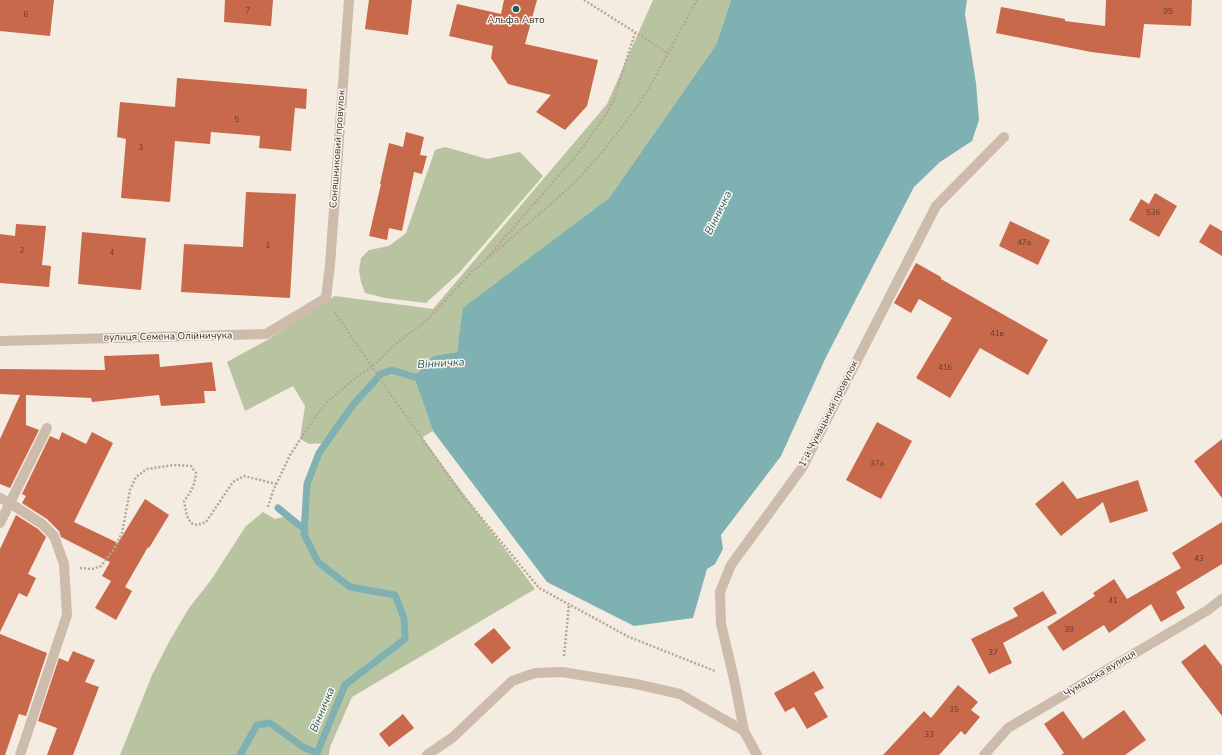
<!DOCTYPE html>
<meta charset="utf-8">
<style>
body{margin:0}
canvas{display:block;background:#f4ebe1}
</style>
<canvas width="1222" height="755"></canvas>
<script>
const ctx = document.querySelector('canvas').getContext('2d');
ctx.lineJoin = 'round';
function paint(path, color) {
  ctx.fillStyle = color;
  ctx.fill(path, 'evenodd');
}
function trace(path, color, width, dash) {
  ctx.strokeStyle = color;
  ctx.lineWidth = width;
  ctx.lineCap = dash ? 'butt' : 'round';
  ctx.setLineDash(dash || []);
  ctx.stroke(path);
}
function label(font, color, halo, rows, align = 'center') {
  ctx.font = font + ' "Nunito Sans",sans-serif';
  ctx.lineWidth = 3;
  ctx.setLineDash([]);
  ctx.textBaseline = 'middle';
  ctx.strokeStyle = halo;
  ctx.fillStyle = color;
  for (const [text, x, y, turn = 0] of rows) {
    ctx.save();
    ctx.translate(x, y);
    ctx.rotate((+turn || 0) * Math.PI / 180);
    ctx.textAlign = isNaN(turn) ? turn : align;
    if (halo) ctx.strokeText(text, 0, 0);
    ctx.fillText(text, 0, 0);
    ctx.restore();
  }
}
paint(new Path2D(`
 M 653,0 L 731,0 L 716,45 L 609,198 L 464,308 L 457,352 L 433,356 L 414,377 L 433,431 L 421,438 L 423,438 C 459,490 498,539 535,589 L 352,697 L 330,747 L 329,755 L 120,755 L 152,675 L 170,640 L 189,608 L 211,580 L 246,526 L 263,512 L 275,519 L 287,516 L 299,530 L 305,533 L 307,484 L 321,450 L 327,443 L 309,444 L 300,439 L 305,406 L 293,386 L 245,411 L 227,362 L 267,340 L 335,296 L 433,309 L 607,104 Z
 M 445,147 L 487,159 L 520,152 L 543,176 L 459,273 L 426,303 L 385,298 L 365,293 L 361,282 L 359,270 L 361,258 L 369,250 L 389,246 L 406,233 L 435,150 Z`), '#b8c4a0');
paint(new Path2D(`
 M 731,0 L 967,0 L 965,14 L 976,83 L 979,120 L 972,141 L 940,162 L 914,187 L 826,357 L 781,456 L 721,535 L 723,549 L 715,564 L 707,569 L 693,618 L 634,626 L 547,582 L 433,431 L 414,377 L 433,356 L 457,352 L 463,308 L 609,198 L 716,45 Z`), '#7fb0b2');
trace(new Path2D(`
 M 278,508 L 305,530
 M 240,755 L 257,725 L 270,723 L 303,747 L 317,753 L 345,685 L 405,639 L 404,618 L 395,595 L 350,587 L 318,562 L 304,534 L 307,484 L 319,453 L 352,406 L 381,374 L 392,370 L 414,377 L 423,376`), '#7fb0b2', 7);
paint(new Path2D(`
 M 0,0 L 54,0 L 50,36 L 0,31 Z
 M 225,0 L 273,0 L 271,26 L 224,22 Z
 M 369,0 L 412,0 L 408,35 L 365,29 Z
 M 504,0 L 537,0 L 525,44 L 598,60 L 587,106 L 565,130 L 536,112 L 551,95 L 508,84 L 491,58 L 493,46 L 449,36 L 457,4 L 501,14 Z
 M 1106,0 L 1192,0 L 1191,26 L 1144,24 L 1140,58 L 1091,52 L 996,33 L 1001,7 L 1065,19 L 1065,21 L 1105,26 Z
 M 177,78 L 307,89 L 306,109 L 295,108 L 291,151 L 259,148 L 260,136 L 211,132 L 210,144 L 175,141 L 170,202 L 121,198 L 126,139 L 117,137 L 120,102 L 175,107 Z
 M 406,132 L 424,137 L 420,155 L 427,156 L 422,174 L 414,172 L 402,231 L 389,228 L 387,240 L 369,236 L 381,184 L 380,184 L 389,143 L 403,147 Z
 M 246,192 L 296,194 L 290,298 L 181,292 L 184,244 L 243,247 Z
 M 1155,193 L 1177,206 L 1159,237 L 1129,220 L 1141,199 L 1149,204 Z
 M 1010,221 L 1050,240 L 1038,265 L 999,246 Z
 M 16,224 L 46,226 L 42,265 L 51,266 L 49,287 L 0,283 L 0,234 L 15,236 Z
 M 1210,224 L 1222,231 L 1222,256 L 1199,242 Z
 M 82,232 L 146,238 L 141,290 L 78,284 Z
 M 916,263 L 941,277 L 941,279 L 1048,340 L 1028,375 L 980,348 L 950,398 L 916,378 L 952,318 L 919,299 L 911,313 L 894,303 Z
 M 159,354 L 160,367 L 212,362 L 216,391 L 204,391 L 205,403 L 161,406 L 159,395 L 92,402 L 91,398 L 26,395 L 26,425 L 39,430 L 10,488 L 0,484 L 0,439 L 20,395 L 0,394 L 0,369 L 105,370 L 104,356 Z
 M 877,422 L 912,441 L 881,499 L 846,480 Z
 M 62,432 L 86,444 L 92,432 L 113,443 L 74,522 L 118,543 L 145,499 L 169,515 L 149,548 L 148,547 L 125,587 L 132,591 L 116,620 L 95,608 L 111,581 L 102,576 L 110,562 L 61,537 L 59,531 L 47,519 L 22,503 L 26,496 L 22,494 L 50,436 L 59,440 Z
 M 1222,439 L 1222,498 L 1194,461 Z
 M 1138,480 L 1148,511 L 1110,523 L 1103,502 L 1061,536 L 1035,504 L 1063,481 L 1077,499 Z
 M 16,515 L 38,529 L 46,537 L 28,574 L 36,578 L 27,597 L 19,593 L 0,632 L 0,549 Z
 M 1222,522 L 1222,564 L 1176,592 L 1185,608 L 1161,622 L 1151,604 L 1109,633 L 1104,625 L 1063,651 L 1047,627 L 1095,596 L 1093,593 L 1114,579 L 1127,599 L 1181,568 L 1172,553 Z
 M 1043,591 L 1057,613 L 1003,643 L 1012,663 L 989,674 L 971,639 L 1018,616 L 1013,608 Z
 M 494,628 L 511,648 L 492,664 L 474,644 Z
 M 0,634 L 47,653 L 26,716 L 19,714 L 5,755 L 0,755 Z
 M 1205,644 L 1222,666 L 1222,716 L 1181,662 Z
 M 73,651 L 95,660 L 85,682 L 99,687 L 73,755 L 47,755 L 57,728 L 38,721 L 59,658 L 68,662 Z
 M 814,671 L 824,688 L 814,693 L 828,717 L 807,729 L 794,707 L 785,712 L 774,693 Z
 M 958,685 L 978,702 L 971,710 L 980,717 L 965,735 L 961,731 L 939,755 L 883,755 L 924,711 L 931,718 Z
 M 1124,710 L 1146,740 L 1125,755 L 1061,755 L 1064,753 L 1044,724 L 1063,711 L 1083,739 Z
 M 403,714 L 414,728 L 389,747 L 379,734 Z`), '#c8694b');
trace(new Path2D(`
 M 584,0 L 668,53
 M 487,258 L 580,151 L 605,116 L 614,99 L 635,33
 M 335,312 L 391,395 L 461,493 L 539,588 L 629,637 L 715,671
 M 268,507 L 273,491 L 290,455 L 315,417 L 327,402 L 359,375 L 372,367 L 398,342 L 426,321 L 472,272 L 553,202 L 579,178 L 603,151 L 635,110 L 653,81 L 697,0
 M 80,568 L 92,569 L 101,566 L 114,549 L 122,533 L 130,490 L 136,477 L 147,469 L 174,465 L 191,466 L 196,473 C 195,485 191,492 184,501 L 187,516 L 191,523 L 197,525 L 206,522 L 233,482 L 244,476 L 276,484
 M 564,656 L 569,605`), '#b9a596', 2.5, [2, 2]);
trace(new Path2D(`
 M 0,498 L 10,503 L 42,524 L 54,536 L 64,564 L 67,615 L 20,755
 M 0,523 L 47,428
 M 427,755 L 452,738 L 512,681 L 535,673 L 562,672 L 636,684 L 680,694 L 744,731`), '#cdbbac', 10);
trace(new Path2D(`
 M 0,341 L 266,334 L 326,298 L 330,265 L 349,0
 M 757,755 L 744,731 L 734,679 L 721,624 L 720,592 L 731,565 L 802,468 L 936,206 L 1004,137
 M 984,755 L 1008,728 L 1208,610 L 1222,599`), '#cdbbac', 10);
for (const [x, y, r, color] of [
 [516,9,4,"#1f5a5e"]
]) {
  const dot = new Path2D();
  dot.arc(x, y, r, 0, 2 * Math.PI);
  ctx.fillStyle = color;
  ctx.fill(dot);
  trace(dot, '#fbf5ee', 1.5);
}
label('8px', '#5e3e33', null, [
 ["7",248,11],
 ["95",1168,12],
 ["6",26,15],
 ["5",237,120],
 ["3",141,148],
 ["53б",1153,213],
 ["47а",1024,243],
 ["1",268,246],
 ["2",22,251],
 ["4",112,253],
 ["41в",997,334],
 ["41б",945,368],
 ["37а",877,464],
 ["43",1199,559],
 ["41",1113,601],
 ["39",1069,630],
 ["37",993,653],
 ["35",954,710],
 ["33",929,735]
]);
label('10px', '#3b302b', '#fbf5ee', [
 ["Альфа Авто",516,21]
]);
label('10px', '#3b302b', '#fbf5ee', [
 ["Соняшниковий провулок",338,149,-86],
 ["вулиця Семена Олійничука",168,337,-1],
 ["1-й Чумацький провулок",829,414,-63],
 ["Чумацька вулиця",1100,674,-31]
]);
label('italic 11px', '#1f5a5e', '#fbf5ee', [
 ["Вінничка",719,213,-64],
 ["Вінничка",441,364,-3],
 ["Вінничка",323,710,-67]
]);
</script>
